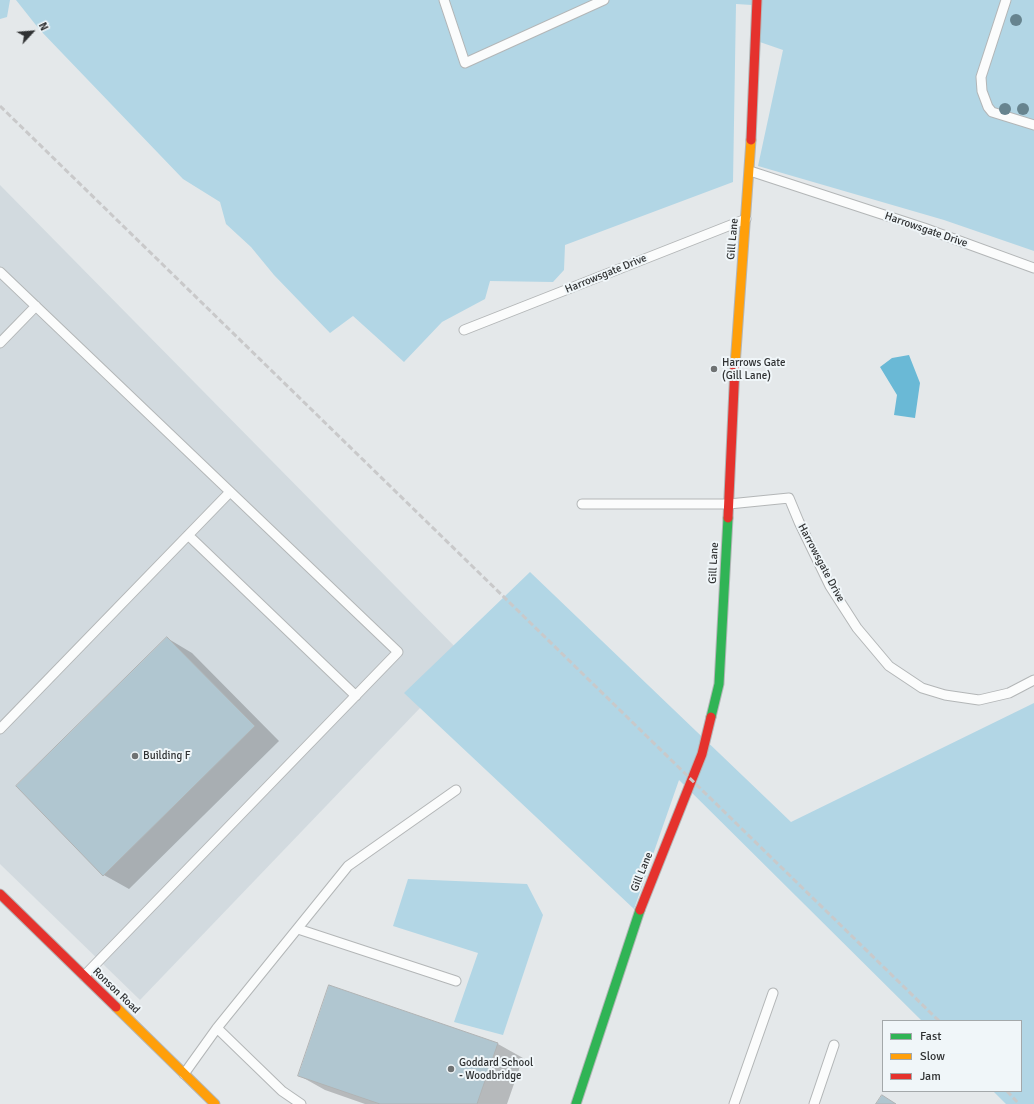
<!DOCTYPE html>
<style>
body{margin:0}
#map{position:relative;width:1034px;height:1104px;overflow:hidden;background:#e4e8ea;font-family:Signika,sans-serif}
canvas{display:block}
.legend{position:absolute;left:882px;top:1020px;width:140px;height:72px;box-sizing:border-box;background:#f0f6f9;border:1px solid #a3a8aa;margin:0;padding:5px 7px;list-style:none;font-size:12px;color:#303233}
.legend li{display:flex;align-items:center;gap:8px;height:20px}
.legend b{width:20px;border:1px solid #a3a8aa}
.north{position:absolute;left:12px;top:12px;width:40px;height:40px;-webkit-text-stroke:3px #f0f6f9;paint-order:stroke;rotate:64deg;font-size:11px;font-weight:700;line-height:16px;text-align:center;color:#303233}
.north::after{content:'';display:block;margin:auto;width:14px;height:18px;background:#303233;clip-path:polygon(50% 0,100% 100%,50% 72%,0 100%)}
</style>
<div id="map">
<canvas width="1034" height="1104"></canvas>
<ul class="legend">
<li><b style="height:5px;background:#30b455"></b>Fast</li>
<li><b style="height:5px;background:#ff9f0a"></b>Slow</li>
<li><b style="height:5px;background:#e5322d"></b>Jam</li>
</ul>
<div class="north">N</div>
</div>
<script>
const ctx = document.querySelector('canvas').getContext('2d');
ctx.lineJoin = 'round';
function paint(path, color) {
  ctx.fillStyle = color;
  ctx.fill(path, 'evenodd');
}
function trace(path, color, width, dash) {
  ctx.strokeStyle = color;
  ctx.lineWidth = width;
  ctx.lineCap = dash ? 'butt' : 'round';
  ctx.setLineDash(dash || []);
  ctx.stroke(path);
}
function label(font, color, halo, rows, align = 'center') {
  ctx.font = font + ' Signika,sans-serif';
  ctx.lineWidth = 4;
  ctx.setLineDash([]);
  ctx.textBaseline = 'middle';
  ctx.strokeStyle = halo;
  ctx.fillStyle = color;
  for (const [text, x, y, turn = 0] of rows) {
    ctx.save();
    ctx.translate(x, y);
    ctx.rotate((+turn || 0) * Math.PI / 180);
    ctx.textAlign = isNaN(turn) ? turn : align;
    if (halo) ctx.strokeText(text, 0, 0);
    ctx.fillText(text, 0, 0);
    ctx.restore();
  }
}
paint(new Path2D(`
 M 0,185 L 467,659 L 140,1000 L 0,864 Z`), '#d2dadf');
paint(new Path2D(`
 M 0,0 L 10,0 L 7,17 L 0,19 Z
 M 16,0 L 1034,0 L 1034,251 L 944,220 L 758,166 L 783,50 L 754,40 L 752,5 L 736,4 L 733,182 L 565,245 L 564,270 L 553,282 L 490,281 L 485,299 L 442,322 L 404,362 L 353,316 L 330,333 L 274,275 L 251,247 L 226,224 L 220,202 L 183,179 L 39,29 Z
 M 530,572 L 791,822 L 1034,703 L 1034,1104 L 1006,1104 L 993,1091 L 1021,1091 L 1021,1021 L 922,1021 L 679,780 L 634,909 L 404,693 Z
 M 408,879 L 527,884 L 543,915 L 503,1035 L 454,1022 L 478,953 L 393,926 Z`), '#b2d6e5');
paint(new Path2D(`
 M 909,355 L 920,383 L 915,418 L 894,415 L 897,395 L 880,367 L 892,358 Z`), '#6ab9d6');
paint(new Path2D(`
 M 167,638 L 192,653 L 279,741 L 129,889 L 104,875 Z
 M 498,1044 L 523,1058 L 507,1104 L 365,1104 L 325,1090 L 300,1076 Z`), '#0003');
const building = new Path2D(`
 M 167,637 L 255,726 L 103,876 L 16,786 Z
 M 329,985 L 498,1043 L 477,1104 L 380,1104 L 298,1076 Z
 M 882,1095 L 896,1104 L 876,1104 Z`);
paint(building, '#b0c6d0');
trace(building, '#b0b3b4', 1);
const lane = new Path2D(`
 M 444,0 L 465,63 L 604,0
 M 1006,0 L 981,77 L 982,91 L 988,107 L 992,112 L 1034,125
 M 750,171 L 924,228 L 1034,268
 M 0,272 L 398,652 L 84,976
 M 464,330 L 746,219
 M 0,343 L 36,306
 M 582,504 L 729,504 L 789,498 L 799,522 L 830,586 L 857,628 L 889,666 L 922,688 L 945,695 L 979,700 L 1009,693 L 1034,680
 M 188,535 L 356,696
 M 0,729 L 230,492
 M 298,929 L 456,981
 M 217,1028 L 282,1091 L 301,1104
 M 184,1074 L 217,1028 L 348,866 L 456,790
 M 734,1104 L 773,993
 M 814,1104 L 834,1045`);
const fast = new Path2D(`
 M 711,717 L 719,684 L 728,518
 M 576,1104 L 640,910`);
const slow = new Path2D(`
 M 735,366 L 751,140
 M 116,1007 L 215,1104`);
const jam = new Path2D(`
 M 751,140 L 757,0
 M 728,518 L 735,366
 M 0,894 L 116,1007
 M 640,910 L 702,754 L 711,717`);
trace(lane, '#b3b6b7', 11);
trace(fast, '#b3b6b7', 11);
trace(slow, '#b3b6b7', 11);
trace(jam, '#b3b6b7', 11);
trace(lane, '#fbfcfc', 9);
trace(fast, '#30b455', 9);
trace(slow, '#ff9f0a', 9);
trace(jam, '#e5322d', 9);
trace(new Path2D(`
 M 0,106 L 939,1021
 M 1007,1091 L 1019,1104`), '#c9c9ca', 3, [6, 3]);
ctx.fillStyle = '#67848f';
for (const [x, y] of [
 [1016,20],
 [1005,109],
 [1023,109]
]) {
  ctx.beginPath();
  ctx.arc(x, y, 6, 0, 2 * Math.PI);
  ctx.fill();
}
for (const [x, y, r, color] of [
 [714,369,4,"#6f7273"],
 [135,756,4,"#6f7273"],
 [451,1069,4,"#6f7273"]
]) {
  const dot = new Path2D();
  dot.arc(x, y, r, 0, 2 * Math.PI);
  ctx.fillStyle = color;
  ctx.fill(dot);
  trace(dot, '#f0f6f9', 1.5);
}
label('11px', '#303233', '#f0f6f9', [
 ["Harrowsgate Drive",926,230,19],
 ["Gill Lane",733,239,-85],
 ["Harrowsgate Drive",606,274,-22],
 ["Gill Lane",714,563,-87],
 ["Harrowsgate Drive",821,563,62],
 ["Gill Lane",642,872,-68],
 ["Ronson Road",116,991,44]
]);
label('11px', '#303233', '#f0f6f9', [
 ["Harrows Gate",722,363],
 ["(Gill Lane)",722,376],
 ["Building F",143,756],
 ["Goddard School",459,1063],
 ["- Woodbridge",459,1076]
], 'left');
</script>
